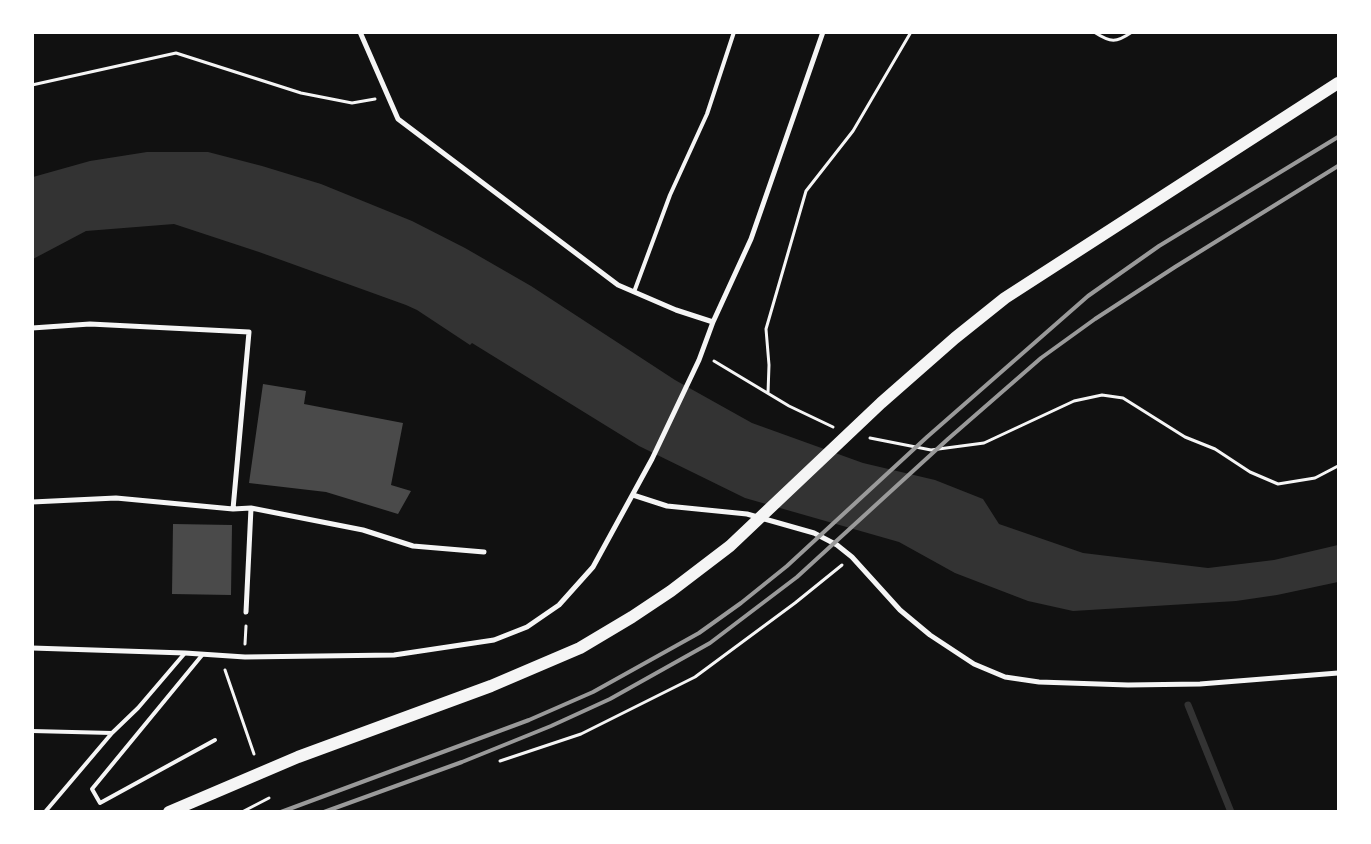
<!DOCTYPE html>
<style>
body{margin:0}
#map{position:relative;width:1371px;height:844px;overflow:hidden;background:#111;font-family:"Times New Roman",serif}
canvas{display:block}
.frame{position:absolute;inset:0;border:34px solid #fff;pointer-events:none}
</style>
<div id="map">
<canvas width="1371" height="844"></canvas>
<div class="frame"></div>
</div>
<script>
const ctx = document.querySelector('canvas').getContext('2d');
ctx.lineJoin = 'round';
function paint(path, color) {
  ctx.fillStyle = color;
  ctx.fill(path, 'evenodd');
}
function trace(path, color, width, dash) {
  ctx.strokeStyle = color;
  ctx.lineWidth = width;
  ctx.lineCap = dash ? 'butt' : 'round';
  ctx.setLineDash(dash || []);
  ctx.stroke(path);
}
paint(new Path2D(`
 M 147,152 L 208,152 L 262,166 L 321,184 L 412,221 L 465,248 L 531,286 L 675,380 L 752,423 L 863,463 L 935,480 L 983,499 L 999,524 L 1083,553 L 1208,568 L 1274,560 L 1338,545 L 1338,582 L 1277,595 L 1236,601 L 1073,611 L 1028,601 L 955,573 L 899,542 L 745,498 L 639,446 L 472,343 L 470,345 L 417,310 L 406,305 L 259,252 L 174,224 L 86,231 L 33,259 L 33,177 L 90,161 Z`), '#333');
trace(new Path2D(`
 M 1188,705 L 1231,812`), '#333', 7);
paint(new Path2D(`
 M 263,384 L 306,391 L 304,404 L 403,423 L 391,485 L 411,491 L 398,514 L 326,492 L 249,483 Z
 M 173,524 L 232,525 L 231,595 L 172,594 Z`), '#4a4a4a');
trace(new Path2D(`
 M 1094,32 C 1111,43 1116,43 1132,32
 M 32,85 L 176,53 L 301,93 L 352,103 L 375,99
 M 714,361 L 789,406 L 833,427
 M 768,393 L 769,365 L 766,329 L 806,191 L 853,131 L 911,32
 M 870,438 L 931,450 L 984,443 L 1074,401 L 1102,395 L 1123,398 L 1185,437 L 1215,449 L 1250,472 L 1278,484 L 1315,478 L 1338,466
 M 245,644 L 246,626
 M 225,670 L 254,754
 M 500,761 L 581,734 L 695,677 L 795,603 L 842,565
 M 242,812 L 269,798`), '#f5f5f5', 3);
trace(new Path2D(`
 M 634,292 L 670,195 L 707,114 L 734,32
 M 203,654 L 92,789 L 100,803 L 215,740
 M 32,731 L 112,733
 M 45,812 L 112,733 L 138,708 L 185,653`), '#f5f5f5', 4);
trace(new Path2D(`
 M 360,32 L 398,119 L 618,285 L 676,310 L 713,322
 M 32,328 L 90,324 L 249,332 L 233,509
 M 633,495 L 667,506 L 747,514 L 814,533 L 837,545 L 852,557 L 900,610 L 930,635 L 974,664 L 1005,677 L 1039,682 L 1128,685 L 1200,684 L 1338,673
 M 32,502 L 116,498 L 233,509 L 251,508 L 363,530 L 413,546 L 484,552
 M 246,612 L 251,508
 M 32,648 L 185,653 L 245,657 L 394,655 L 494,640 L 527,627 L 559,605 L 593,567 L 652,459 L 699,360 L 713,322 L 751,239 L 823,32`), '#f5f5f5', 5);
trace(new Path2D(`
 M 169,812 L 298,757 L 491,686 L 580,648 L 632,617 L 671,591 L 730,546 L 881,403 L 955,338 L 1005,298 L 1338,83`), '#f5f5f5', 12);
trace(new Path2D(`
 M 281,812 L 529,720 L 593,692 L 699,633 L 741,603 L 787,566 L 927,437 L 1088,296 L 1159,246 L 1338,137
 M 324,812 L 462,762 L 551,726 L 610,699 L 710,643 L 797,577 L 948,439 L 1041,358 L 1095,319 L 1175,267 L 1338,166`), '#9a9a9a', 4);
</script>
